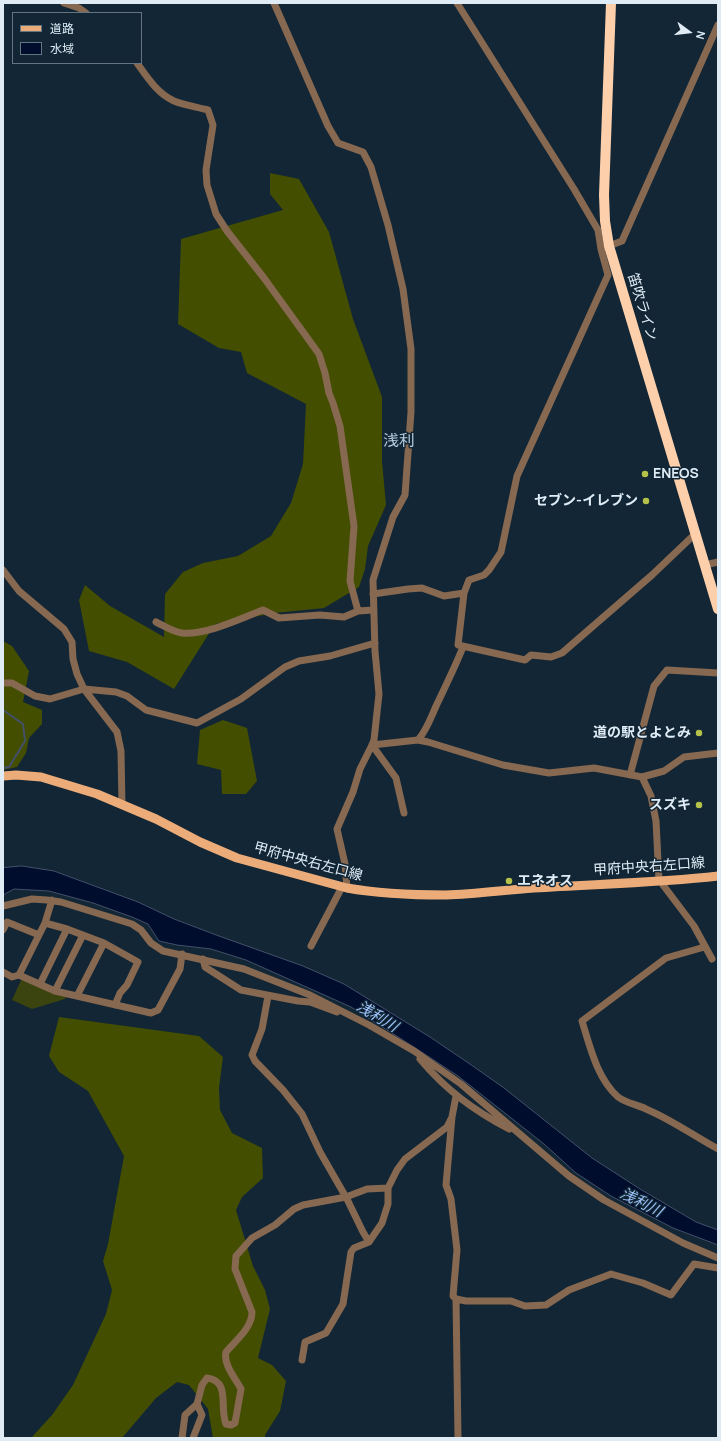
<!DOCTYPE html>
<meta charset="utf-8">
<style>
body{margin:0}
#map{position:relative;width:721px;height:1441px;overflow:hidden;background:#122635;font-family:Manrope,"Noto Sans JP",sans-serif}
canvas{display:block}
.frame{position:absolute;inset:0;border:4px solid #dfecf6;pointer-events:none}
.legend{position:absolute;left:12px;top:12px;width:130px;height:52px;box-sizing:border-box;background:#122635;border:1px solid #647582;margin:0;padding:5px 7px;list-style:none;font-size:12px;color:#dfecf6}
.legend li{display:flex;align-items:center;gap:8px;height:20px}
.legend b{width:20px;border:1px solid #647582}
.north{position:absolute;left:669px;top:12px;width:40px;height:40px;-webkit-text-stroke:3px #122635;paint-order:stroke;rotate:105deg;font-size:11px;font-weight:700;line-height:16px;text-align:center;color:#dfecf6}
.north::after{content:'';display:block;margin:auto;width:14px;height:18px;background:#dfecf6;clip-path:polygon(50% 0,100% 100%,50% 72%,0 100%)}
</style>
<div id="map">
<canvas width="721" height="1441"></canvas>
<div class="frame"></div>
<ul class="legend">
<li><b style="height:5px;background:#ecac79"></b>道路</li>
<li><b style="height:11px;background:#000d2d"></b>水域</li>
</ul>
<div class="north">N</div>
</div>
<script>
const ctx = document.querySelector('canvas').getContext('2d');
ctx.lineJoin = 'round';
function paint(path, color) {
  ctx.fillStyle = color;
  ctx.fill(path, 'evenodd');
}
function trace(path, color, width, dash) {
  ctx.strokeStyle = color;
  ctx.lineWidth = width;
  ctx.lineCap = dash ? 'butt' : 'round';
  ctx.setLineDash(dash || []);
  ctx.stroke(path);
}
function label(font, color, halo, rows, align = 'center') {
  ctx.font = font + ' Manrope,"Noto Sans JP",sans-serif';
  ctx.lineWidth = 3;
  ctx.setLineDash([]);
  ctx.textBaseline = 'middle';
  ctx.strokeStyle = halo;
  ctx.fillStyle = color;
  for (const [text, x, y, turn = 0] of rows) {
    ctx.save();
    ctx.translate(x, y);
    ctx.rotate((+turn || 0) * Math.PI / 180);
    ctx.textAlign = isNaN(turn) ? turn : align;
    if (halo) ctx.strokeText(text, 0, 0);
    ctx.fillText(text, 0, 0);
    ctx.restore();
  }
}
paint(new Path2D(`
 M 22,978 L 66,997 L 65,999 L 32,1009 L 12,1000 Z`), '#3b430f');
paint(new Path2D(`
 M 270,173 L 299,179 L 329,232 L 353,319 L 382,397 L 382,461 L 386,505 L 368,546 L 365,569 L 359,587 L 324,608 L 275,613 L 215,624 L 174,689 L 127,662 L 89,651 L 79,600 L 85,585 L 110,606 L 164,637 L 165,594 L 183,572 L 203,563 L 238,556 L 271,536 L 291,503 L 303,464 L 306,404 L 247,373 L 241,352 L 219,348 L 178,324 L 181,239 L 283,210 L 270,194 Z
 M 3,641 L 12,646 L 29,671 L 23,702 L 42,710 L 42,724 L 29,738 L 26,753 L 17,767 L 3,770 Z
 M 223,720 L 247,728 L 257,781 L 246,794 L 222,794 L 221,770 L 197,764 L 200,730 Z
 M 59,1017 L 199,1036 L 223,1057 L 219,1088 L 220,1110 L 232,1133 L 262,1148 L 263,1178 L 242,1197 L 236,1210 L 253,1266 L 265,1290 L 270,1309 L 258,1358 L 272,1365 L 286,1381 L 280,1411 L 265,1435 L 265,1438 L 213,1438 L 208,1409 L 189,1385 L 177,1382 L 156,1398 L 122,1438 L 31,1438 L 52,1415 L 73,1385 L 106,1314 L 112,1290 L 103,1261 L 108,1244 L 124,1156 L 88,1091 L 59,1072 L 49,1056 Z`), '#434e00');
const water = new Path2D(`
 M 22,866 L 54,871 L 138,902 L 174,919 L 219,936 L 303,966 L 344,984 L 430,1037 L 467,1062 L 504,1088 L 592,1158 L 640,1189 L 696,1222 L 718,1230 L 718,1245 L 673,1228 L 611,1196 L 576,1173 L 544,1144 L 458,1076 L 417,1049 L 351,1007 L 246,960 L 211,949 L 177,945 L 159,941 L 148,924 L 132,917 L 93,903 L 49,891 L 14,889 L 3,895 L 3,868 Z`);
paint(water, '#000d2d');
trace(water, '#435069', 1);
trace(new Path2D(`
 M 3,710 L 23,724 L 25,741 L 9,767 L 3,768`), '#435069', 2);
trace(new Path2D(`
 M 64,3 L 79,8 L 86,13
 M 274,3 L 328,126 L 338,143 L 363,152 L 371,167 L 388,225 L 403,289 L 411,349 L 411,412 L 405,495 L 393,517 L 373,580 L 375,651 L 379,694 L 374,740 L 372,745 L 360,769 L 353,792 L 337,829 L 345,864 L 347,888
 M 457,3 L 574,189 L 598,230 L 601,249 L 622,241 L 718,25
 M 137,63 C 147,77 157,93 174,101 C 184,105 197,107 208,110 L 213,125 L 206,170 L 207,185 L 216,214 L 227,231 L 264,278 L 319,354 L 325,373 L 329,393 L 333,403 L 340,426 L 354,526 L 350,581 L 358,611
 M 601,249 L 608,275 L 517,476 L 501,552 L 489,570 L 484,575 L 469,580 L 464,593 L 458,645 L 525,660 L 531,655 L 551,657 L 562,653 L 652,575 L 695,534
 M 705,565 L 718,562
 M 3,570 L 19,591 L 64,629 L 72,642 L 73,659 L 77,674 L 84,689 L 117,732 L 121,751 L 122,805
 M 373,594 L 408,589 L 422,588 L 444,596 L 464,593
 M 156,622 C 164,626 173,632 182,633 C 207,635 239,619 263,610 L 279,618 L 320,615 L 344,617 L 358,611 L 373,610
 M 3,683 L 12,683 L 35,696 L 50,699 L 84,689 L 116,692 L 127,696 L 146,710 L 197,723 L 241,699 L 285,667 L 299,661 L 330,656 L 375,643
 M 418,740 C 427,730 431,717 437,704 C 446,685 455,667 463,647
 M 372,745 L 418,740 L 428,742 L 503,765 L 549,773 L 594,768 L 642,777 L 664,771 L 684,757 L 718,753
 M 372,745 L 396,778 L 404,813
 M 630,775 L 654,686 L 667,670 L 718,673
 M 642,777 L 651,796 L 656,821 L 659,881
 M 662,880 L 663,885 L 694,926 L 712,959
 M 3,906 L 32,899 L 47,900 L 61,902 L 132,924 L 141,930 L 151,943 L 163,951 L 244,969 L 310,995 L 369,1025 L 414,1051 L 461,1084 L 569,1176 L 604,1200 L 683,1243 L 718,1258
 M 45,923 L 67,929 L 104,943 L 138,962 L 127,985 L 120,993 L 115,1005
 M 3,930 L 7,922 L 39,935
 M 311,946 L 342,887
 M 705,946 L 701,948 L 666,958 L 582,1021 C 590,1047 597,1078 618,1097 C 626,1103 638,1105 646,1109 C 672,1120 694,1136 718,1149
 M 203,959 L 205,967 L 241,990 L 298,1001 L 310,1002 L 337,1012 L 338,1010
 M 3,972 L 12,977 L 19,975 L 45,923 L 52,900
 M 19,975 L 55,991 L 151,1013 L 158,1010 L 180,969 L 182,954
 M 40,984 L 67,929
 M 55,991 L 83,935
 M 77,996 L 104,943
 M 268,996 L 262,1029 L 252,1055 L 255,1061 L 283,1090 L 302,1114 L 320,1152 L 347,1199 L 363,1232 L 369,1242
 M 420,1059 C 446,1090 473,1110 509,1129
 M 456,1096 L 452,1117 L 446,1185 L 451,1199 L 457,1250 L 453,1296 L 456,1299 L 458,1438
 M 456,1299 L 466,1301 L 511,1301 L 525,1306 L 546,1305 L 569,1290 L 611,1274 L 643,1283 L 671,1295 L 694,1264 L 718,1268
 M 302,1360 L 305,1342 L 326,1333 L 343,1304 L 351,1252 L 354,1248 L 369,1242 L 382,1223 L 388,1204 L 388,1188 L 397,1170 L 405,1159 L 447,1127 L 451,1119
 M 182,1438 L 185,1415 L 197,1404 L 202,1385 L 207,1378 C 231,1381 219,1408 226,1424 L 231,1425 L 235,1423 L 241,1389 C 235,1378 223,1364 226,1352 C 236,1340 252,1328 252,1312 L 235,1269 L 236,1256 L 252,1238 L 275,1225 L 294,1209 L 303,1205 L 346,1197 L 367,1189 L 388,1188
 M 193,1438 L 202,1415 L 197,1404`), '#876850', 7);
trace(new Path2D(`
 M 3,776 L 16,775 L 41,777 L 97,794 L 156,819 L 200,842 L 237,858 L 347,888 C 380,894 413,895 446,895 C 475,894 505,890 534,888 C 595,884 657,883 718,876`), '#ecac79', 9);
trace(new Path2D(`
 M 611,3 L 604,195 L 605,221 L 609,246 L 718,609`), '#fecfab', 10);
for (const [x, y, r, color] of [
 [645,474,4,"#b4c24a"],
 [646,501,4,"#b4c24a"],
 [699,733,4,"#b4c24a"],
 [699,805,4,"#b4c24a"],
 [509,881,4,"#b4c24a"]
]) {
  const dot = new Path2D();
  dot.arc(x, y, r, 0, 2 * Math.PI);
  ctx.fillStyle = color;
  ctx.fill(dot);
  trace(dot, '#122635', 1.5);
}
label('14px', '#dfecf6', '#122635', [
 ["笛吹ライン",642,307,73],
 ["甲府中央右左口線",308,862,15],
 ["甲府中央右左口線",649,867,-4]
]);
label('bold 14px', '#dfecf6', '#122635', [
 ["ENEOS",653,474,"left"],
 ["セブン-イレブン",638,501],
 ["道の駅とよとみ",691,733],
 ["スズキ",691,805],
 ["エネオス",517,881,"left"]
], 'right');
label('italic 15px', '#9cc2f9', '#122635', [
 ["浅利川",377,1017,31],
 ["浅利川",641,1203,27]
]);
label('16px', '#b3cbdf', '#122635', [
 ["浅利",399,442]
]);
</script>
